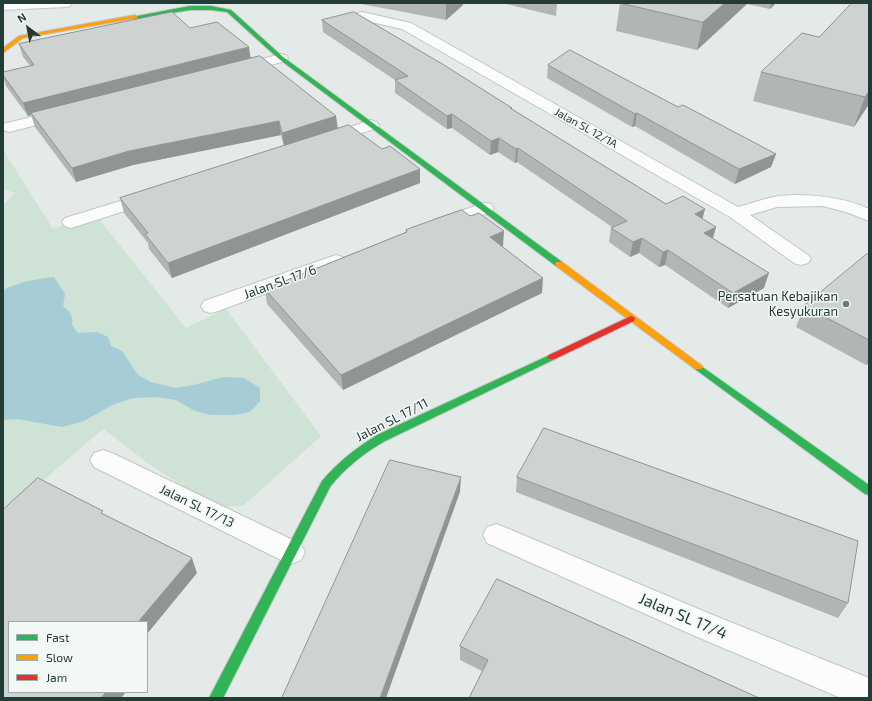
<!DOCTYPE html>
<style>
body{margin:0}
#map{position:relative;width:872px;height:701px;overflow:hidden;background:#e4eae7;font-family:"Exo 2",sans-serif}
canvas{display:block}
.frame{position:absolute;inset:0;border:4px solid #233c37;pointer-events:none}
.legend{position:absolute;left:8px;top:621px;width:140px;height:72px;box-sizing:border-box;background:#f2f8f6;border:1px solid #9fadaa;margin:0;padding:5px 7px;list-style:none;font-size:12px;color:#233c37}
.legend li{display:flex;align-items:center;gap:8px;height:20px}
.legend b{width:20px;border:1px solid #9fadaa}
.north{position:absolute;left:8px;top:8px;width:40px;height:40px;-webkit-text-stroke:3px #f2f8f6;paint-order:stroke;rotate:328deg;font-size:11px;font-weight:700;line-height:16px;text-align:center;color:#233c37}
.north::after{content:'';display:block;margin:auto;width:14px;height:18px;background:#233c37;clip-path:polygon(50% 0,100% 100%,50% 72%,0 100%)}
</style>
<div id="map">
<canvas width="872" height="701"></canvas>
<div class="frame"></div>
<ul class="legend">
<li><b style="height:5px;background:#30b455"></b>Fast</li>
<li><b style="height:5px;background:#ff9f0a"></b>Slow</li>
<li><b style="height:5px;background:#e5322d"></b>Jam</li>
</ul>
<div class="north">N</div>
</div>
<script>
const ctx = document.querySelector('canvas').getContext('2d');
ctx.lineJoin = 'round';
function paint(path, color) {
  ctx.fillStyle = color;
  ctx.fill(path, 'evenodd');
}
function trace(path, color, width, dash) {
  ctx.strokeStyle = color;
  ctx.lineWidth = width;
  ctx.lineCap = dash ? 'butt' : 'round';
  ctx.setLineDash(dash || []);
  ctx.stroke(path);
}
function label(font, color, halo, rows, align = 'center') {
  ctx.font = font + ' "Exo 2",sans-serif';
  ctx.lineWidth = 3;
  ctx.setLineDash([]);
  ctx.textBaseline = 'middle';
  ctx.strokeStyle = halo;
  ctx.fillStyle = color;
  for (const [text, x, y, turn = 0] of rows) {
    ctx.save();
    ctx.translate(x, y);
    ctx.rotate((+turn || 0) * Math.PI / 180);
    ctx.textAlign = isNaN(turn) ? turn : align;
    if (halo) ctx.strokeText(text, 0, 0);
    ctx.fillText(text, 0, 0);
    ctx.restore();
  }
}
paint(new Path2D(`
 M 3,150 L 53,229 L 95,214 L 186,328 L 226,309 L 321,436 L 243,506 L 214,507 L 149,464 L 103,429 L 3,515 L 3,205 L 15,193 L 3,189 Z`), '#cee2d5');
paint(new Path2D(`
 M 54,277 L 65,294 L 63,306 C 70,312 73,315 72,325 L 78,333 L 97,332 L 108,337 L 111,346 L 122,351 L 138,375 L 151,382 L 176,388 L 198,384 L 223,377 L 244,378 L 260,388 L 260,401 L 250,412 L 235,415 L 211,415 L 195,411 L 176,400 L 156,397 L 133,398 L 112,405 L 84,421 L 62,427 L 17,419 L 3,420 L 3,290 C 19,282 36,279 54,277 Z`), '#a6ccd6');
const street = new Path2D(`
 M 3,3 L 72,3 L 70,6 L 66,7 L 3,10 Z
 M 362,12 L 411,23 L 738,207 C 750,204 762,199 774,197 C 801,192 845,197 869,209 L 869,221 L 849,213 L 823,206 L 777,207 L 750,215 L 808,255 L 811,259 L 808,263 L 801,265 L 794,263 L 730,217 L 402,29 L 358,19 L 356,16 L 358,13 Z
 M 281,54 L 286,55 L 288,58 L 286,61 L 239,73 L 234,72 L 232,69 L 234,66 Z
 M 63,109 L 68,111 L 71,114 L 68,117 L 9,132 L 3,130 L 3,124 Z
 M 371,120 L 377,122 L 379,125 L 377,128 L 327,145 L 321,143 L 319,140 L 321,137 Z
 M 150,192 L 156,193 L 159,197 L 156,201 L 71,228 L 65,226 L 62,222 L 65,218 Z
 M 485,203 L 491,204 L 494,208 L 491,212 L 440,230 L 433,228 L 431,224 L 433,220 Z
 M 336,255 L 343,257 L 346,261 L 343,265 L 218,311 L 211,313 L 204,311 L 201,306 L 204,301 Z
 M 103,450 L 112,453 L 301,544 L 305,552 L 301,560 L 291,564 L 281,560 L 94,467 L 90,460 L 94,453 Z
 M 497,524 L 708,613 L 869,678 L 869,698 L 841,698 L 688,633 L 487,543 L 483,535 L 487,527 Z`);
const fast = new Path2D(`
 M 190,6 L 211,6 L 231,10 L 283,57 L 562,262 L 563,264 L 562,266 L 556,266 L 279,59 L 227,12 L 211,10 L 190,10 L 135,19 L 132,17 Z
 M 552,354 L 557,357 L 555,359 L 385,441 C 364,453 345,468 330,487 L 223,698 L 209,698 L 322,481 C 338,462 356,448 377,435 Z
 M 698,364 L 869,485 L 869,495 L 865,494 L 695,369 L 693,367 L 695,365 Z`);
const slow = new Path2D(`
 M 135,15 L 138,17 L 137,18 L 23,38 L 3,53 L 3,48 L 19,36 Z
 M 556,262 L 562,262 L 701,365 L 703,367 L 701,369 L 695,369 L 556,266 L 555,264 Z`);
const jam = new Path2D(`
 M 631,316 L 634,317 L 635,319 L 634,321 L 555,359 L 549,359 L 547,357 L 549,355 Z`);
trace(street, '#c1c7c4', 2);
trace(fast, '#c0c7c5', 2);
trace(slow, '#c0c7c5', 2);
trace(jam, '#c0c7c5', 2);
paint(street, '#fbfcfb');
paint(fast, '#30b455');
paint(slow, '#ff9f0a');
paint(jam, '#e5322d');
paint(new Path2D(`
 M 356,3 L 463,3 L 463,5 L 446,20 Z
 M 502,3 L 557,3 L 556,16 Z
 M 620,3 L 776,3 L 770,9 L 747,4 L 697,50 L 616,31 Z
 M 852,3 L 869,104 L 854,127 L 753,101 L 761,72 L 819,37 Z
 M 322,20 L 512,108 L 512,109 L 666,204 L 705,209 L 702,219 L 716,227 L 713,238 L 764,288 L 728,308 L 665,265 L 659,267 L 639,253 L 630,257 L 609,242 L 611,228 L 612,227 L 517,162 L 515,163 L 498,152 L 490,155 L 452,128 L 447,129 L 395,93 L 395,80 L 323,32 Z
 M 190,28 L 251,58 L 338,128 L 420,183 L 172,278 L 149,249 L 148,243 L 124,213 L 120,198 L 284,146 L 281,135 L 133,165 L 76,182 L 35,127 L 31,115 L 28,116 L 6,86 L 3,76 L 3,72 L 30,66 L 23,57 L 19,44 Z
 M 548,65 L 678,107 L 776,154 L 771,167 L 735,184 L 635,126 L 632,127 L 547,78 Z
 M 470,216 L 503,246 L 502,246 L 542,293 L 343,390 L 267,304 L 265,289 L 406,232 L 406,230 Z
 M 869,255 L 869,362 L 866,365 L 796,327 L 804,306 Z
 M 517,477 L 848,603 L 838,618 L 516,492 Z
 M 460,646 L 759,698 L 482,671 L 460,660 Z`), '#b1b5b4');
paint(new Path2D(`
 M 446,3 L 463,3 L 463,5 L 446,20 Z
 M 725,3 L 747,3 L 747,4 L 697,50 L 703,22 Z
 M 771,3 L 776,3 L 770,9 Z
 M 249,47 L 251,60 L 31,113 L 31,115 L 28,116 L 23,103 Z
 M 869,91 L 869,104 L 854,127 L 865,97 Z
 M 637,113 L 635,126 L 632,127 L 635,114 Z
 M 452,114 L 452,128 L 447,129 L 447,116 Z
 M 336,116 L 338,129 L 284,146 L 282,133 Z
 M 279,121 L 281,135 L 133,165 L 76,182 L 72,168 L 129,151 Z
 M 499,138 L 498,152 L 490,155 L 491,141 Z
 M 518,148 L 517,162 L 515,163 L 516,149 Z
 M 776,154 L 771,167 L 735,184 L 739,169 Z
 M 420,169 L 420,183 L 172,278 L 168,263 Z
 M 705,209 L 701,224 L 695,214 Z
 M 716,227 L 712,241 L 704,233 Z
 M 504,231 L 503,246 L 489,252 L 490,237 Z
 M 642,238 L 639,253 L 630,257 L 633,242 Z
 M 668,250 L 665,265 L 659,267 L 663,252 Z
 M 769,273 L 764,288 L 728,308 L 733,293 Z
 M 543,278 L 542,293 L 343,390 L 341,375 Z
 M 869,358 L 869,362 L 866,365 Z
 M 461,477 L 460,492 L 386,698 L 380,698 Z
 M 192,558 L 197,573 L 147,634 L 147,622 L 138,622 Z
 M 106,692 L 126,692 L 121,698 L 101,698 Z`), '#909492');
const building = new Path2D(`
 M 620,3 L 725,3 L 703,22 Z
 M 852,3 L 869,3 L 869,91 L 865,97 L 761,72 L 802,33 L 819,37 Z
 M 172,12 L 190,28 L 217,22 L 249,47 L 23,103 L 3,75 L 3,72 L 34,65 L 19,44 Z
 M 354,12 L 444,65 L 512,108 L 510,108 L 666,204 L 683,196 L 705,209 L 695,214 L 716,227 L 704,233 L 769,273 L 733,293 L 668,250 L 663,252 L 642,238 L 633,242 L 611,228 L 627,221 L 518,148 L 516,149 L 499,138 L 491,141 L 452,114 L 447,116 L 395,80 L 408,76 L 322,20 Z
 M 570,50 L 678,107 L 683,105 L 776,154 L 739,169 L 637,113 L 635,114 L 548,65 Z
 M 260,56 L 336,116 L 282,133 L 279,121 L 129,151 L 72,168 L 31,113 Z
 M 349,125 L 382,149 L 390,146 L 420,169 L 168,263 L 145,234 L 148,233 L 120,198 Z
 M 462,210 L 470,216 L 479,213 L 504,231 L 490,237 L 543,278 L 341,375 L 265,289 L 407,232 L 406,230 Z
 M 867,254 L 869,255 L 869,340 L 804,306 Z
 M 544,428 L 858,541 L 848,603 L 517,477 Z
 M 390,460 L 461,477 L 380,698 L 282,698 Z
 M 38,478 L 103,511 L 101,513 L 192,558 L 138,622 L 9,622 L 9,692 L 106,692 L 101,698 L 3,698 L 3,510 Z
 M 497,579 L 759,698 L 469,698 L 488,660 L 460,646 Z`);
paint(building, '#ced3d1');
trace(building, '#909492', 1);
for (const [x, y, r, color] of [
 [846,304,4,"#677975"]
]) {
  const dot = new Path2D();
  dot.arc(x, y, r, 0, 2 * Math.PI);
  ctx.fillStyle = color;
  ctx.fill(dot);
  trace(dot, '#f2f8f6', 1.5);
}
label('11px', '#233c37', '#f2f8f6', [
 ["Jalan SL 12/1A",586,128,29]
]);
label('13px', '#233c37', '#f2f8f6', [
 ["Jalan SL 17/6",280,282,-20],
 ["Jalan SL 17/11",392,420,-27],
 ["Jalan SL 17/13",197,506,26]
]);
label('13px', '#233c37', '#f2f8f6', [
 ["Persatuan Kebajikan",838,297],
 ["Kesyukuran",838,312]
], 'right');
label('16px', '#233c37', '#f2f8f6', [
 ["Jalan SL 17/4",683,616,23]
]);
</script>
